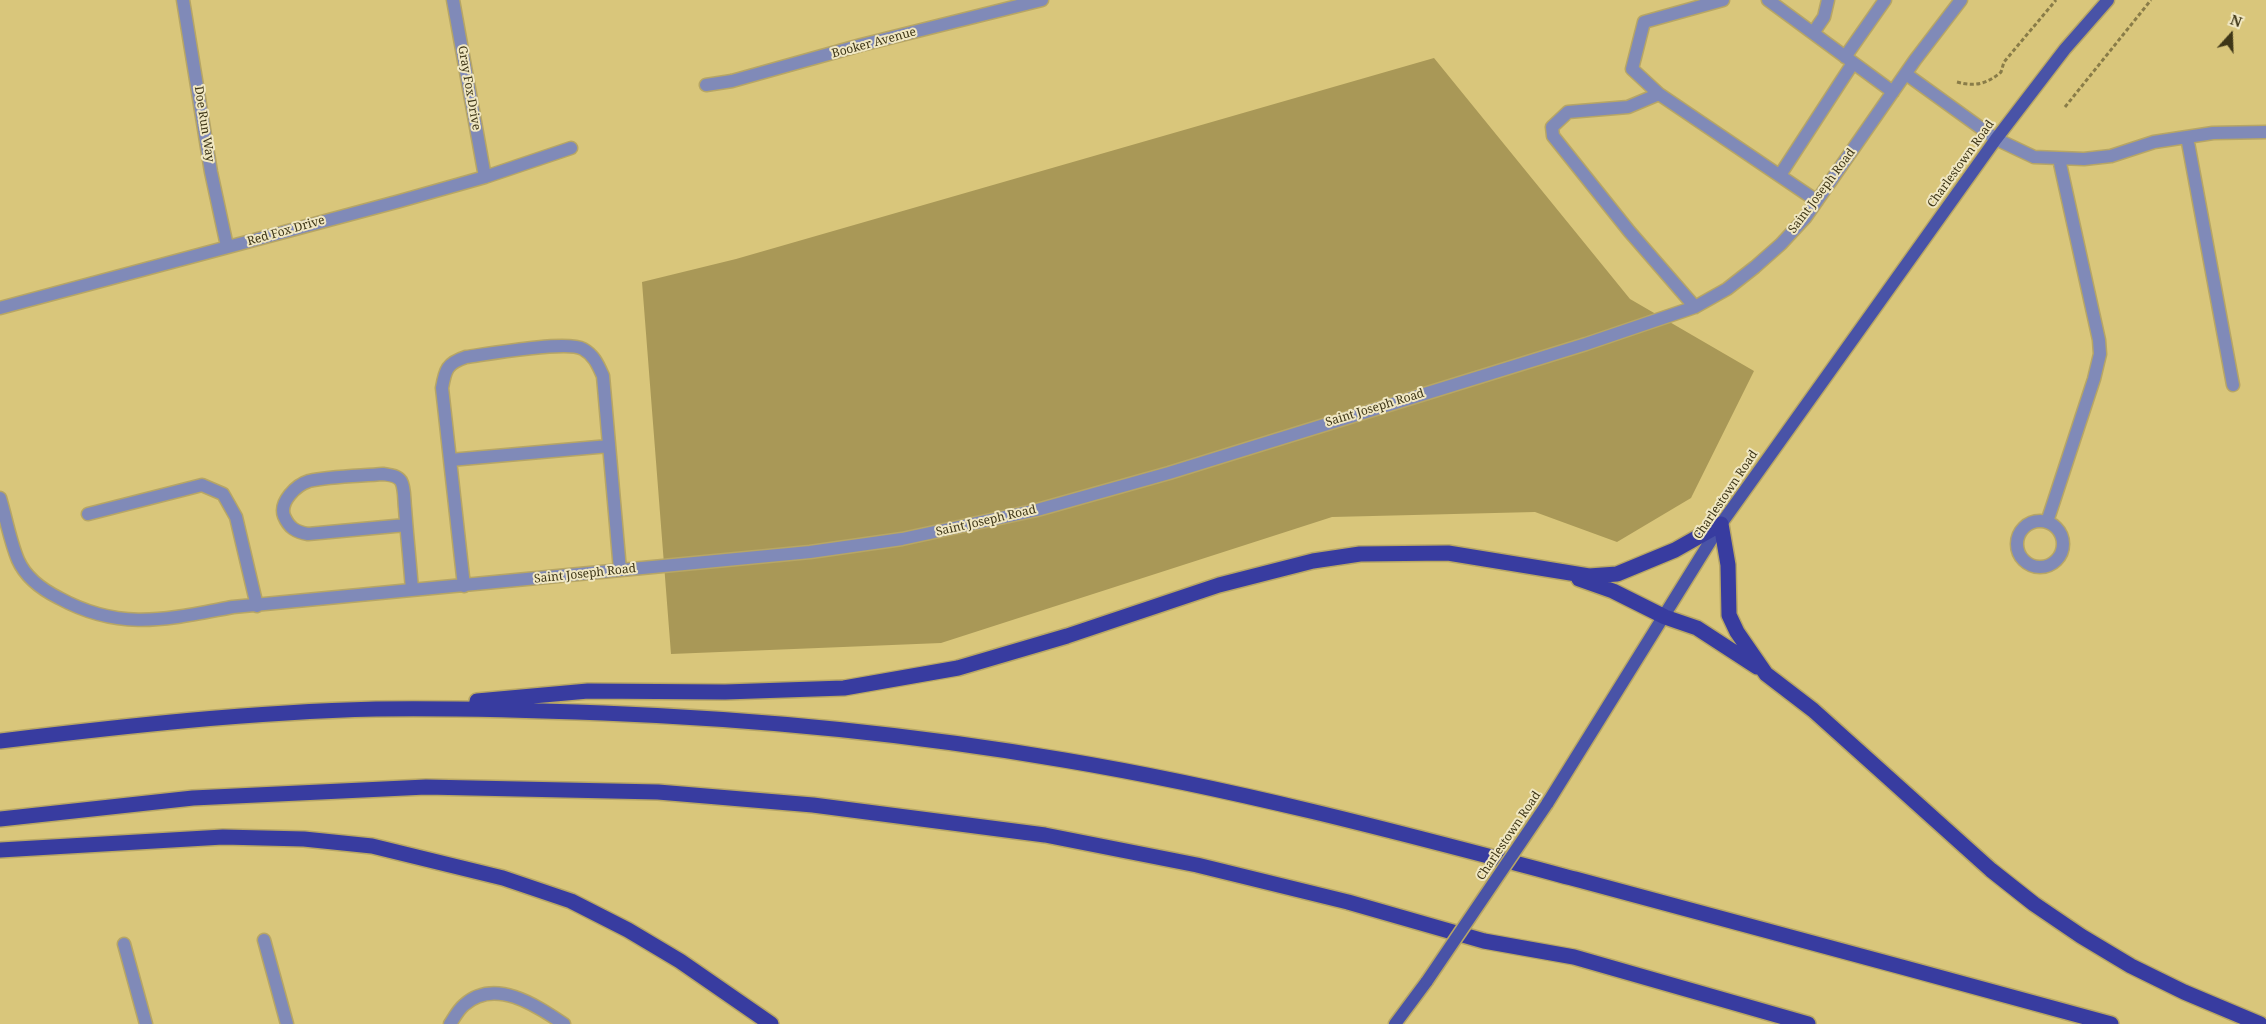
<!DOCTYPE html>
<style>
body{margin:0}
#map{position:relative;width:2266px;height:1024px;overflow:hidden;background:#d9c67b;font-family:"Noto Serif",serif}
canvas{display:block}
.north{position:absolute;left:2206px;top:10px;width:50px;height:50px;-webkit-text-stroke:4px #f0e7c2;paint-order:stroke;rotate:20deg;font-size:14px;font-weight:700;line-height:20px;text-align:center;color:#3e3617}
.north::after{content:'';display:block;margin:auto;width:18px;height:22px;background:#3e3617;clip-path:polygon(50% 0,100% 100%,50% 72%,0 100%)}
</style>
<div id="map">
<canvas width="2266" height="1024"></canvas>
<div class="north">N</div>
</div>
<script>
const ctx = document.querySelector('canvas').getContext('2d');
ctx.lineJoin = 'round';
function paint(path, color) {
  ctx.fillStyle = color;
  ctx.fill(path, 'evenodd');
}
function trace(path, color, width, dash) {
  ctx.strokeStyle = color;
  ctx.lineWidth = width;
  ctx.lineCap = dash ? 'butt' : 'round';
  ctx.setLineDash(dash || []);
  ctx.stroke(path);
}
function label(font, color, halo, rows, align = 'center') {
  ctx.font = font + ' "Noto Serif",serif';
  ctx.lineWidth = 4;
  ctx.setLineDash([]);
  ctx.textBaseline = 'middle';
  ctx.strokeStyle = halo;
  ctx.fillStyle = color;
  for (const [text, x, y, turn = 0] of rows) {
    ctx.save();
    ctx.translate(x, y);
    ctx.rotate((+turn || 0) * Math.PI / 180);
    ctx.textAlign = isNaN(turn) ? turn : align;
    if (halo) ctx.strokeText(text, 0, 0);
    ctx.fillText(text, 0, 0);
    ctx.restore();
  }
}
paint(new Path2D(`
 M 1434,58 L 1630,299 L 1754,371 L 1691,498 L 1617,542 L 1535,512 L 1332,517 L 941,643 L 671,654 L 642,282 L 736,259 Z`), '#a99857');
const minor = new Path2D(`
 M 183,0 L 211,172 L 227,246
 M 453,0 L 485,177
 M 1723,0 L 1644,22 L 1632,69 L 1659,94 L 1817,201
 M 1768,0 L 1893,92
 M 1813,33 L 1824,17 L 1828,0
 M 1845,57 L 1885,0
 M 1906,74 L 1996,139 L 2034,157 L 2084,159 L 2111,156 L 2154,142 L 2213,133 L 2266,132
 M 706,85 L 732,81 L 861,45 L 1042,0
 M 1659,94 L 1628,107 L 1568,112 L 1552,127 L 1553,136 L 1629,231 L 1695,307
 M 2187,137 L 2233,385
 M 1780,175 L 1853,63
 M 0,308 L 400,201 L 485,177 L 571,148
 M 450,460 L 609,446
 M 0,498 C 6,518 10,541 18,560 C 26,578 43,590 59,598 C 121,632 168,619 233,607 L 810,552 L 902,539 L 1037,510 L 1169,473 L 1586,344 L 1695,307 L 1727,289 L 1755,267 L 1781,244 L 1805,218 L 1915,60 L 1961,0
 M 88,514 L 202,485 L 223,494 L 236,517 L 257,606
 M2017 544a23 23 0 1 1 46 0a23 23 0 1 1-46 0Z
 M 2047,522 L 2094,379 L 2100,354 L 2099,340 L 2059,159
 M 406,525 L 308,534 C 296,532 289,528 284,516 C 279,502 296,485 309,481 C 331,476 360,476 383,474 C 389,475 397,475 401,481 C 405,488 404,501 405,508 C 407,536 410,563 412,590
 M 464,586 L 442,388 C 445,370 447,363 466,357 C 488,354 567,340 583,349 C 594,355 598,365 603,376 L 620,570
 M 264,940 L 287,1024
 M 124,944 L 146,1024
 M 450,1024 C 454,1018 458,1010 464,1005 C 495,977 537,1006 564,1024`);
const major = new Path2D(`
 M 1547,804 L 1721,524 L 1996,139 L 2065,49 L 2108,0
 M 1395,1024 L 1427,981`);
const highway = new Path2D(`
 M 1579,579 L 1613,591 L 1665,617 L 1697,628 L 1757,667
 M 477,701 L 588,691 L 725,692 L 844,688 L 958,668 L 1067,636 L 1219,585 L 1313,561 L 1360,554 L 1448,553 L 1589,576 L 1617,574 L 1675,550 L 1721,524 L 1728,565 L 1729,615 L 1737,632 L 1766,674 L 1813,710 L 1991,870 L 2034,904 L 2081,936 L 2131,966 L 2184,992 L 2260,1024
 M 0,741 C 125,726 250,712 376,709 C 452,708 527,710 603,713 C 757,719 912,734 1064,760 C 1238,789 1409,835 1579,880 C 1756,928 1934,975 2111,1024
 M 0,819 L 193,798 L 426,787 L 658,792 L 813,805 L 1045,835 L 1197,865 L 1348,902 L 1484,941 L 1574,957 L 1808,1024
 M 0,850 L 223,837 L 304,839 L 372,846 L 503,878 L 571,901 L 628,930 L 680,961 L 771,1024`);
trace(minor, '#b7a665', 15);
trace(major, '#b7a665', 15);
trace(highway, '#b7a665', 18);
trace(new Path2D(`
 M 1957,82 C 1975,87 1987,84 2001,72 L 2004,62 L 2056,0
 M 2065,107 L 2151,0`), '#897c48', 3, [4, 2.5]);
trace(minor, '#808ab8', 12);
trace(major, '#4953a7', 12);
trace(highway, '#383ca0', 15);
const majorBridge = new Path2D(`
 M 1427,981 L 1547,804`);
trace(majorBridge, '#b7a665', 15, []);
trace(majorBridge, '#4953a7', 12);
label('12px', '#3e3617', '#f0e7c2', [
 ["Booker Avenue",874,43,-15],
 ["Gray Fox Drive",469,88,80],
 ["Doe Run Way",204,124,81],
 ["Charlestown Road",1961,164,-54],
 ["Saint Joseph Road",1822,191,-53],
 ["Red Fox Drive",286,231,-16],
 ["Saint Joseph Road",1375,408,-17],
 ["Charlestown Road",1726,495,-56],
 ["Saint Joseph Road",986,521,-13],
 ["Saint Joseph Road",585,574,-6],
 ["Charlestown Road",1509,836,-56]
]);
</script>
